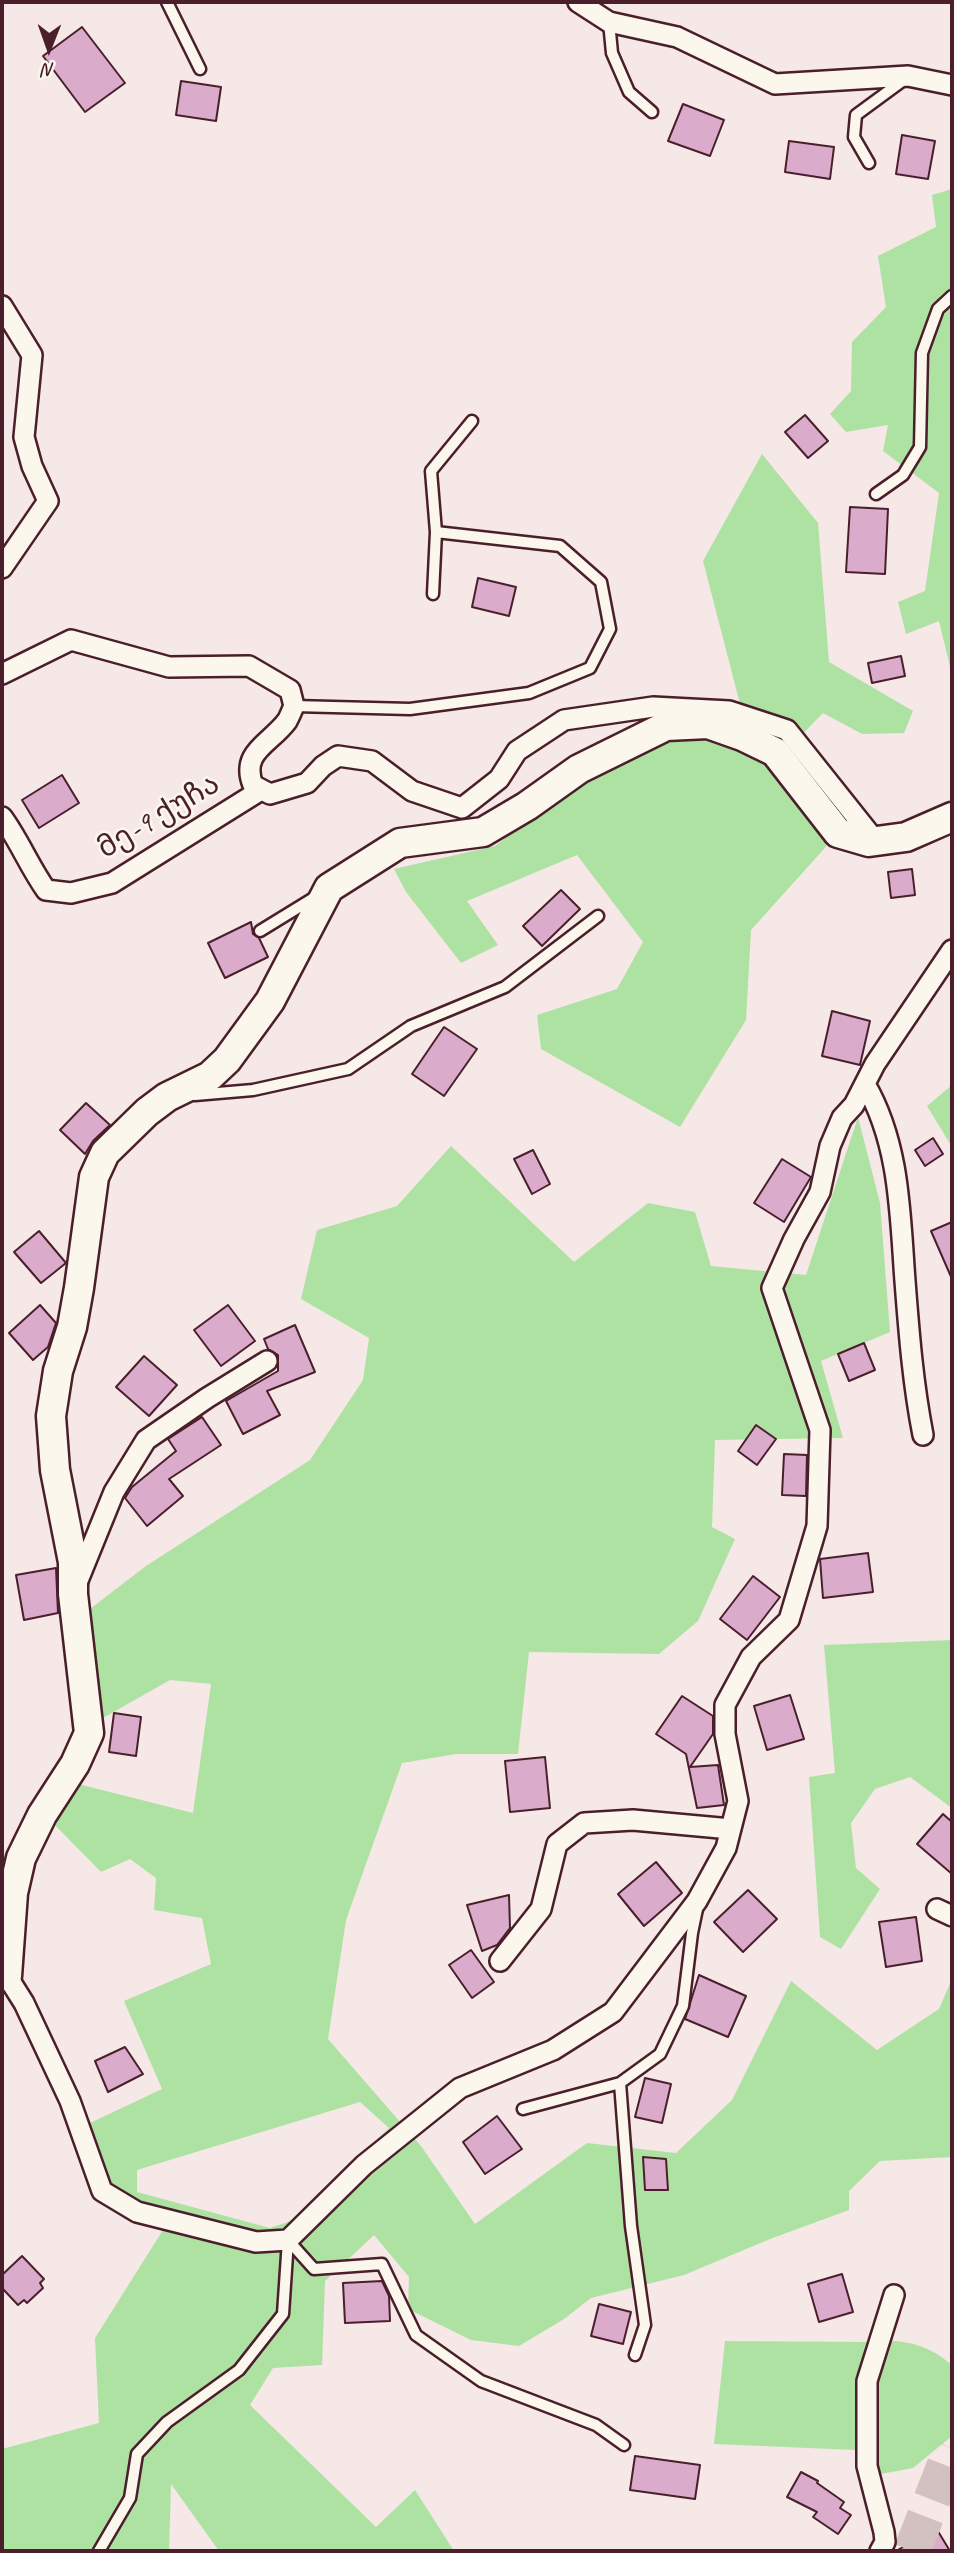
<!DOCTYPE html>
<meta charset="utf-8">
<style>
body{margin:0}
#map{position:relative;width:954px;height:2553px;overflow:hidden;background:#f5e8e6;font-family:Caveat,sans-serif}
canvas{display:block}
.frame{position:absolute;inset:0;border:4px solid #4a1f2b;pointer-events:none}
.north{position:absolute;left:14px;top:14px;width:70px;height:70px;-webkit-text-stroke:5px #fbf7ec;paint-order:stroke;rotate:181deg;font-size:19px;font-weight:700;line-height:28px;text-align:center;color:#4a1f2b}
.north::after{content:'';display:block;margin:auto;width:24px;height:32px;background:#4a1f2b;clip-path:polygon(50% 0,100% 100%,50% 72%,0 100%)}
</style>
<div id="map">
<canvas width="954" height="2553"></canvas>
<div class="frame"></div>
<div class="north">N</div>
</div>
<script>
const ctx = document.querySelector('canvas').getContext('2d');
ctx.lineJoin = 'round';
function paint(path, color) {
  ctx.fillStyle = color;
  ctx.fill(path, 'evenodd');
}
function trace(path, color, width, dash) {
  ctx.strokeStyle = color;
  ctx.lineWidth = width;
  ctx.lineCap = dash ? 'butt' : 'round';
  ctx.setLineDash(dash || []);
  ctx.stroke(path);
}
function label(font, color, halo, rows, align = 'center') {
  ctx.font = font + ' Caveat,"Noto Sans Georgian",sans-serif';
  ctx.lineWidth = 5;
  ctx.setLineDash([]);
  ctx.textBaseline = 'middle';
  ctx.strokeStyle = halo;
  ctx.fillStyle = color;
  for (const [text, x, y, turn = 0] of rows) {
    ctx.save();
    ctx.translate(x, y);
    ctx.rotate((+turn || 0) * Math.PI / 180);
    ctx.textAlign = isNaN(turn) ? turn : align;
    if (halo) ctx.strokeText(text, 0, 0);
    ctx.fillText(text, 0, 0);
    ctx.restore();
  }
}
paint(new Path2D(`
 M 952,189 L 952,675 L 939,621 L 906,634 L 898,602 L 925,591 L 939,493 L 883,451 L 888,425 L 846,432 L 830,414 L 851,391 L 852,342 L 886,307 L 878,256 L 936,227 L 932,195 Z
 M 762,454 L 818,523 L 829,662 L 913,711 L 904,733 L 862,734 L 823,713 L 787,750 L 746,727 L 703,561 Z
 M 672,734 L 710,735 L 768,758 L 832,840 L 751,930 L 746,1020 L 680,1127 L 541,1049 L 537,1015 L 617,989 L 643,942 L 577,855 L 467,901 L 498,945 L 461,963 L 406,892 L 394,869 L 495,846 L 581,780 Z
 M 952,1085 L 952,1147 L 927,1106 Z
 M 858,1117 L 880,1203 L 890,1332 L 821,1361 L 843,1438 L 715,1440 L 712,1527 L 735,1539 L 698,1621 L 659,1654 L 529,1652 L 518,1754 L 456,1754 L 402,1763 L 346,1920 L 328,2039 L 421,2146 L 475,2224 L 587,2143 L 676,2153 L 732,2100 L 791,1981 L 877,2050 L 939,2009 L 952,1979 L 952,2157 L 880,2161 L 849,2191 L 849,2210 L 770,2239 L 684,2275 L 591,2298 L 564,2319 L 519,2346 L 471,2340 L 408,2309 L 409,2277 L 374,2235 L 325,2281 L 322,2365 L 273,2368 L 250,2405 L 376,2527 L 415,2490 L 454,2551 L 219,2551 L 171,2484 L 169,2551 L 2,2551 L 2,2449 L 99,2423 L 95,2338 L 163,2230 L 172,2212 L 150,2209 L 109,2185 L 90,2123 L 162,2089 L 124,2001 L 211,1964 L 202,1918 L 154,1910 L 156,1878 L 130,1859 L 101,1872 L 50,1820 L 74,1783 L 193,1813 L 211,1684 L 170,1680 L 103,1718 L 86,1612 L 146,1566 L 310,1460 L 363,1380 L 369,1338 L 301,1299 L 317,1230 L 397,1206 L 451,1146 L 574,1262 L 648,1203 L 695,1212 L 711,1266 L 806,1275 ZM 360,2102 L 389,2128 L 294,2220 L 270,2228 L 137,2192 L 137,2170 Z
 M 952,1640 L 952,1808 L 910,1777 L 875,1789 L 851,1823 L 856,1868 L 880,1889 L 841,1949 L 820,1937 L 809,1777 L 835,1773 L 824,1645 Z
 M 879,2340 C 909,2341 928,2345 952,2365 L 952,2436 L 913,2468 L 870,2476 Z
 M 725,2341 L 870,2342 L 861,2386 L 856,2450 L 714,2444 Z`), '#aee2a3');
const building = new Path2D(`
 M 82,27 L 125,83 L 85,112 L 43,56 Z
 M 181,81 L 221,87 L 216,121 L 176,115 Z
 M 683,104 L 724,120 L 710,156 L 668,141 Z
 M 902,135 L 935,141 L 928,179 L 896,174 Z
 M 789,141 L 834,147 L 830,179 L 785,172 Z
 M 805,415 L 828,441 L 808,458 L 785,432 Z
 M 850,507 L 888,509 L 885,574 L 846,572 Z
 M 478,578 L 516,587 L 509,616 L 472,607 Z
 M 901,656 L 905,676 L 872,683 L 868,663 Z
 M 62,775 L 79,803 L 39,828 L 22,800 Z
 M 912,869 L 915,895 L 891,898 L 888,872 Z
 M 561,890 L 580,909 L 542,946 L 523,926 Z
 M 251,922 L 253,934 L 259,938 L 268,957 L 225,978 L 208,943 Z
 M 832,1011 L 870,1021 L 860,1065 L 822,1056 Z
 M 444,1027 L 477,1049 L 444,1096 L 412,1074 Z
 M 86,1103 L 110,1125 L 93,1141 L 85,1154 L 60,1130 Z
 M 933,1138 L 943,1154 L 925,1166 L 915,1150 Z
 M 533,1150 L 550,1184 L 532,1194 L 514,1159 Z
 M 782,1159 L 811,1177 L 784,1222 L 754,1203 Z
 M 952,1222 L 952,1279 L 931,1231 Z
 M 39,1231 L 66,1263 L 41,1283 L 14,1252 Z
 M 40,1305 L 56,1323 L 48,1347 L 33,1360 L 9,1333 Z
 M 228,1305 L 255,1341 L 221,1366 L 194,1330 Z
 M 295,1325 L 315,1372 L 267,1391 L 280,1415 L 243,1434 L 226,1401 L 278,1371 L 278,1355 L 268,1349 L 264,1339 Z
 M 864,1343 L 875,1370 L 849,1381 L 838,1354 Z
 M 144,1356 L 177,1385 L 149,1416 L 116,1387 Z
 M 202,1417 L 221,1445 L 169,1479 L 183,1496 L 147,1526 L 125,1498 L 132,1487 L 176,1451 L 168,1439 Z
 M 756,1425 L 776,1439 L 757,1465 L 738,1451 Z
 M 784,1454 L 807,1455 L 806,1496 L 782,1495 Z
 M 868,1553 L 873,1592 L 823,1598 L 820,1559 Z
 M 56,1568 L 58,1613 L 24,1620 L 16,1575 Z
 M 753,1576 L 780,1597 L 747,1640 L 720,1619 Z
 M 790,1695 L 804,1739 L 767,1750 L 754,1706 Z
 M 682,1696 L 713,1716 L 713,1734 L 690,1767 L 718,1765 L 724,1805 L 697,1808 L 686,1754 L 656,1734 Z
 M 114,1713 L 141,1717 L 136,1756 L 109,1752 Z
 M 545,1757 L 550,1808 L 510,1812 L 505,1761 Z
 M 943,1814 L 952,1822 L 952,1874 L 917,1844 Z
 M 656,1862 L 682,1893 L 644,1926 L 618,1894 Z
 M 748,1890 L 777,1919 L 743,1952 L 714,1922 Z
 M 509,1895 L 510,1928 L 497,1945 L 482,1951 L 467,1905 Z
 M 916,1917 L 922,1961 L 886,1967 L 879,1922 Z
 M 471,1950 L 494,1982 L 472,1998 L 449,1965 Z
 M 699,1975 L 746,1996 L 728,2037 L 685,2019 Z
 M 125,2047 L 143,2074 L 108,2092 L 95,2061 Z
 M 645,2078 L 671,2084 L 662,2123 L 635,2117 Z
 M 497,2116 L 522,2149 L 485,2174 L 463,2142 Z
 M 643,2157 L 666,2159 L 668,2190 L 645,2190 Z
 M 22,2256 L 44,2279 L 40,2283 L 43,2288 L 27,2303 L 24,2300 L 18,2305 L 2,2288 L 2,2275 Z
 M 842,2274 L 853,2312 L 819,2322 L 808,2284 Z
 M 382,2281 L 389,2296 L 390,2321 L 345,2323 L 343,2283 Z
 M 599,2304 L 631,2312 L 623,2344 L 591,2336 Z
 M 635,2456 L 700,2465 L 695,2499 L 630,2490 Z
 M 801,2472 L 818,2481 L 817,2483 L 844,2502 L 840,2508 L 851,2515 L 838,2534 L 813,2517 L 817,2512 L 787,2497 Z
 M 936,2528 L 950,2551 L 896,2551 Z`);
paint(building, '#dbabcc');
trace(building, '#4a1f2b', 2);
trace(new Path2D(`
 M 912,2551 L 952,2448`), '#d3c0c1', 37, [37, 18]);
const lane = new Path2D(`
 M 167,2 L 200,69
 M 609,22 L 612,53 L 629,92 L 652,112
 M 869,163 L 854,137 L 856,115 L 905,79
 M 876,494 L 903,475 L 920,447 L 922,353 L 938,309 L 952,296
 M 436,532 L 431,471 L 472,421
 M 294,706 L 410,709 L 529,693 L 590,668 L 610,629 L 601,582 L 560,546 L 436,532 L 433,594
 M 260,931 L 317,896
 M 195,1095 L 253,1090 L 348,1069 L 411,1026 L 505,987 L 598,916
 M 620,2083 L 631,2226 L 645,2325 L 635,2355
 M 523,2109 L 620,2083 L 660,2054 L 683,2006 L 692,1933 L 697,1909
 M 288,2240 L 314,2269 L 382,2264 L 416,2335 L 481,2381 L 596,2425 L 624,2445
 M 99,2551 L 130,2498 L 137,2454 L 167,2422 L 239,2370 L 283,2314 L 288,2240`);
const street = new Path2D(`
 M 578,2 L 609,22 L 677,37 L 775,84 L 908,76 L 952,85
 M 2,306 L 32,355 L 24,437 L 32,466 L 48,501 L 2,568
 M 2,674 L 71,640 L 169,667 L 249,666 L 290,690 L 294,706 C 292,710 290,716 287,721 C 270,744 240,752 253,785 L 270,794 L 307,783 L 323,766 L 338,756 L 372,761 L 412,791 L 462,808 L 499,779 L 517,751 L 564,720 L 653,707 L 729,711 L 787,730 L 869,833 L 869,842
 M 2,817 C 19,840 29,866 46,890 L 71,893 L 112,883 L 261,790
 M 865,1084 C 900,1144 900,1214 905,1281 C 909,1333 913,1384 923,1435
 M 77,1583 L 114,1492 L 146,1440 L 207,1398 L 267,1361
 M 937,1909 L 952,1916
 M 500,1961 L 541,1909 L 557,1844 L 584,1823 L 633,1820 L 731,1829
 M 7,1976 L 24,2003 L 70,2101 L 102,2191 L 137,2212 L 256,2242 L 288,2240 L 364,2165 L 460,2088 L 553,2050 L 613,2012 L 697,1901 L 726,1848 L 738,1801 L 725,1734 L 725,1705 L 751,1657 L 789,1620 L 817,1526 L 820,1430 L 772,1288 L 794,1239 L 820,1192 L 830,1146 L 842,1118 L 854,1105 L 875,1064 L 952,950
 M 880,2551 L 885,2542 L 884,2532 L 867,2466 L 867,2381 L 894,2295`);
const secondary = new Path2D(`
 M 7,1976 L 13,1893 L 21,1858 L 42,1815 L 75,1764 L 89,1733 L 73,1594 L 73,1562 L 55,1470 L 51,1416 L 58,1371 L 72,1327 L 79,1288 L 94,1177 L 105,1153 L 147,1112 L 167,1097 L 210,1076 L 227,1060 L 270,1001 L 329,888 L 400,843 L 483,832 L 527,806 L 579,769 L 666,726 L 708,724 L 742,736 L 775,752 L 838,833 L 869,842 L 906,837 L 952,817`);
trace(lane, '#4a1f2b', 15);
trace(street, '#4a1f2b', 24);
trace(secondary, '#4a1f2b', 33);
trace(lane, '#fbf7ec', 10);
trace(street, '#fbf7ec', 19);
trace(secondary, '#fbf7ec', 28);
label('30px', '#4a1f2b', '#fbf7ec', [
 ["მე-9 ქუჩა",159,817,-31]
]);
</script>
